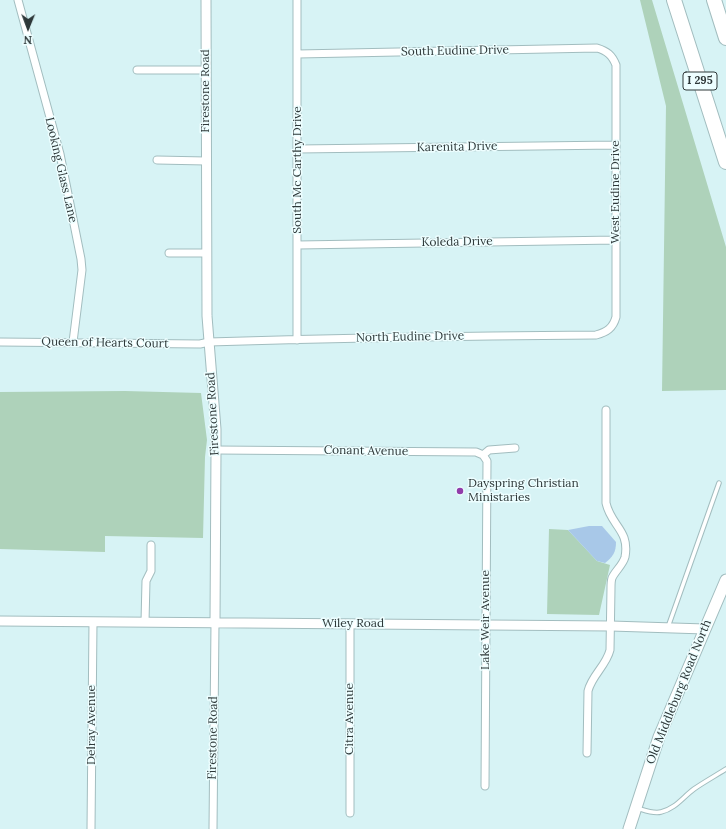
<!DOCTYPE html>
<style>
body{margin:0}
#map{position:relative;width:726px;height:829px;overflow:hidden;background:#d7f3f5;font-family:Lora,serif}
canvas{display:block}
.north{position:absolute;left:8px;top:8px;width:40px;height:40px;-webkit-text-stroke:3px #edfeff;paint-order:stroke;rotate:181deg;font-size:11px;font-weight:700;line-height:16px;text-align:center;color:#2e3839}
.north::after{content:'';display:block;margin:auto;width:14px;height:18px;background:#2e3839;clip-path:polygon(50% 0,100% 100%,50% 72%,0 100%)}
</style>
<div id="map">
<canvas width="726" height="829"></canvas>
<div class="north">N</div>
</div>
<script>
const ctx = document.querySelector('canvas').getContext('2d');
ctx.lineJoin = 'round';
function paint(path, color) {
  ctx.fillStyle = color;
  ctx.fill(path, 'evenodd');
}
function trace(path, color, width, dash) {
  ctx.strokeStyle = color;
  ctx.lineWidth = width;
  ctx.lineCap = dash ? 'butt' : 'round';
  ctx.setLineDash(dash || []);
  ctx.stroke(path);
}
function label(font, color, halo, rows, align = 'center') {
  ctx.font = font + ' Lora,serif';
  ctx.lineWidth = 3;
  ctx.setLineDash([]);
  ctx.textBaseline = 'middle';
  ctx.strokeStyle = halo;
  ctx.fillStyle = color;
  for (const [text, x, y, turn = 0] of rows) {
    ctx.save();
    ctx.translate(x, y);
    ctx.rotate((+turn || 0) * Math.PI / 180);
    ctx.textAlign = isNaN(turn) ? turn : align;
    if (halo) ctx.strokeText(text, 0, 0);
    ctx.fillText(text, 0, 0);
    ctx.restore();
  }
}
paint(new Path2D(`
 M 640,0 L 652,0 L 726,247 L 726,390 L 662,391 L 666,106 Z
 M 125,391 L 201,393 L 207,440 L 205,457 L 203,538 L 105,536 L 105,552 L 0,549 L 0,392 Z
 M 549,529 L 568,530 L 597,561 L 610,565 L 599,615 L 547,614 Z`), '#aed2ba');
paint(new Path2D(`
 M 589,526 L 602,526 L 616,542 C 616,552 613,557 605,563 L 597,561 L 568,530 Z`), '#a8c8e8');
const service = new Path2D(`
 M 668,627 L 719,483
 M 637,808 C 644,810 653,814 661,812 C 675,809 683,797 694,789 C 704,782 715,776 726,769`);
const minor = new Path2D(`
 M 18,0 L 60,154 L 81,259 L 82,270 L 73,342
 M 297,0 L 297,340
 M 137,70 L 206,70
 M 298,149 L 616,145
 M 157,160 L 206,161
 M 298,245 L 616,240
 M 169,253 L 206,253
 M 0,342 L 200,344 L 209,342 C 338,338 467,336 596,335 C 607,332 613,328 616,317 L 616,65 C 612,55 607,51 597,48 L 298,54
 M 216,450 L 476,452 L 483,455
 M 483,455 L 487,461 L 485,786
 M 483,455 L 489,450 L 515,448
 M 145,622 L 146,581 L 151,571 L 151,545
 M 587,753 L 588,691 C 592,675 606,666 610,650 L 611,588 C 611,585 611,581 612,578 C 615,571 623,565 625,557 C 630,530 611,526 606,503 L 606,410
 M 350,813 L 350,624
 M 91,829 L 93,622
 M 213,829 L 215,623`);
const tertiary = new Path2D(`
 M 206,0 L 207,316 L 216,429 L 216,450 L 215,623
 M 0,621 L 611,626 L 705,629`);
const secondary = new Path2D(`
 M 629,829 L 659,737 L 726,580`);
const motorway = new Path2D(`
 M 674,0 L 726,162
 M 714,0 L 726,38`);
trace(service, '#a2bdbf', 5.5);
trace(minor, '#a2bdbf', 9);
trace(tertiary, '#a2bdbf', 11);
trace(secondary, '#a2bdbf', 13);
trace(motorway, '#a2bdbf', 16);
trace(service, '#fff', 3.5);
trace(minor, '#fff', 7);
trace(tertiary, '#fff', 9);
trace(secondary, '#fff', 11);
trace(motorway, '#fff', 14);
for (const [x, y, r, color] of [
 [460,491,4,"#913caa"]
]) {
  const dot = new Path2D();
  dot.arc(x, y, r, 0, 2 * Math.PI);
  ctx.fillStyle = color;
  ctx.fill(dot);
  trace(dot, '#edfeff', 1.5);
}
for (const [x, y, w] of [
 [700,81,34]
]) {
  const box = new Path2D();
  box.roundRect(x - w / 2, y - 9, w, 18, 3);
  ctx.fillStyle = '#edfeff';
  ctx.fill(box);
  trace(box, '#2e3839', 1);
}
label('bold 11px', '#2e3839', null, [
 ["I 295",700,81]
]);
label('12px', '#2e3839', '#edfeff', [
 ["South Eudine Drive",455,51,-1],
 ["Firestone Road",206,91,-90],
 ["Karenita Drive",457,147,-1],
 ["Looking Glass Lane",61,170,77],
 ["South Mc Carthy Drive",298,170,-90],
 ["West Eudine Drive",616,192,-90],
 ["Koleda Drive",457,242,-1],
 ["North Eudine Drive",410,337,-1],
 ["Queen of Hearts Court",105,343,1],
 ["Firestone Road",213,414,-93],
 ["Conant Avenue",366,451,1],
 ["Lake Weir Avenue",486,620,-90],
 ["Wiley Road",353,624],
 ["Old Middleburg Road North",679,692,-68],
 ["Citra Avenue",350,719,-90],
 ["Delray Avenue",92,725,-90],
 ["Firestone Road",213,738,-89]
]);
label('12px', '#2e3839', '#edfeff', [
 ["Dayspring Christian",468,484],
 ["Ministaries",468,498]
], 'left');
</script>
